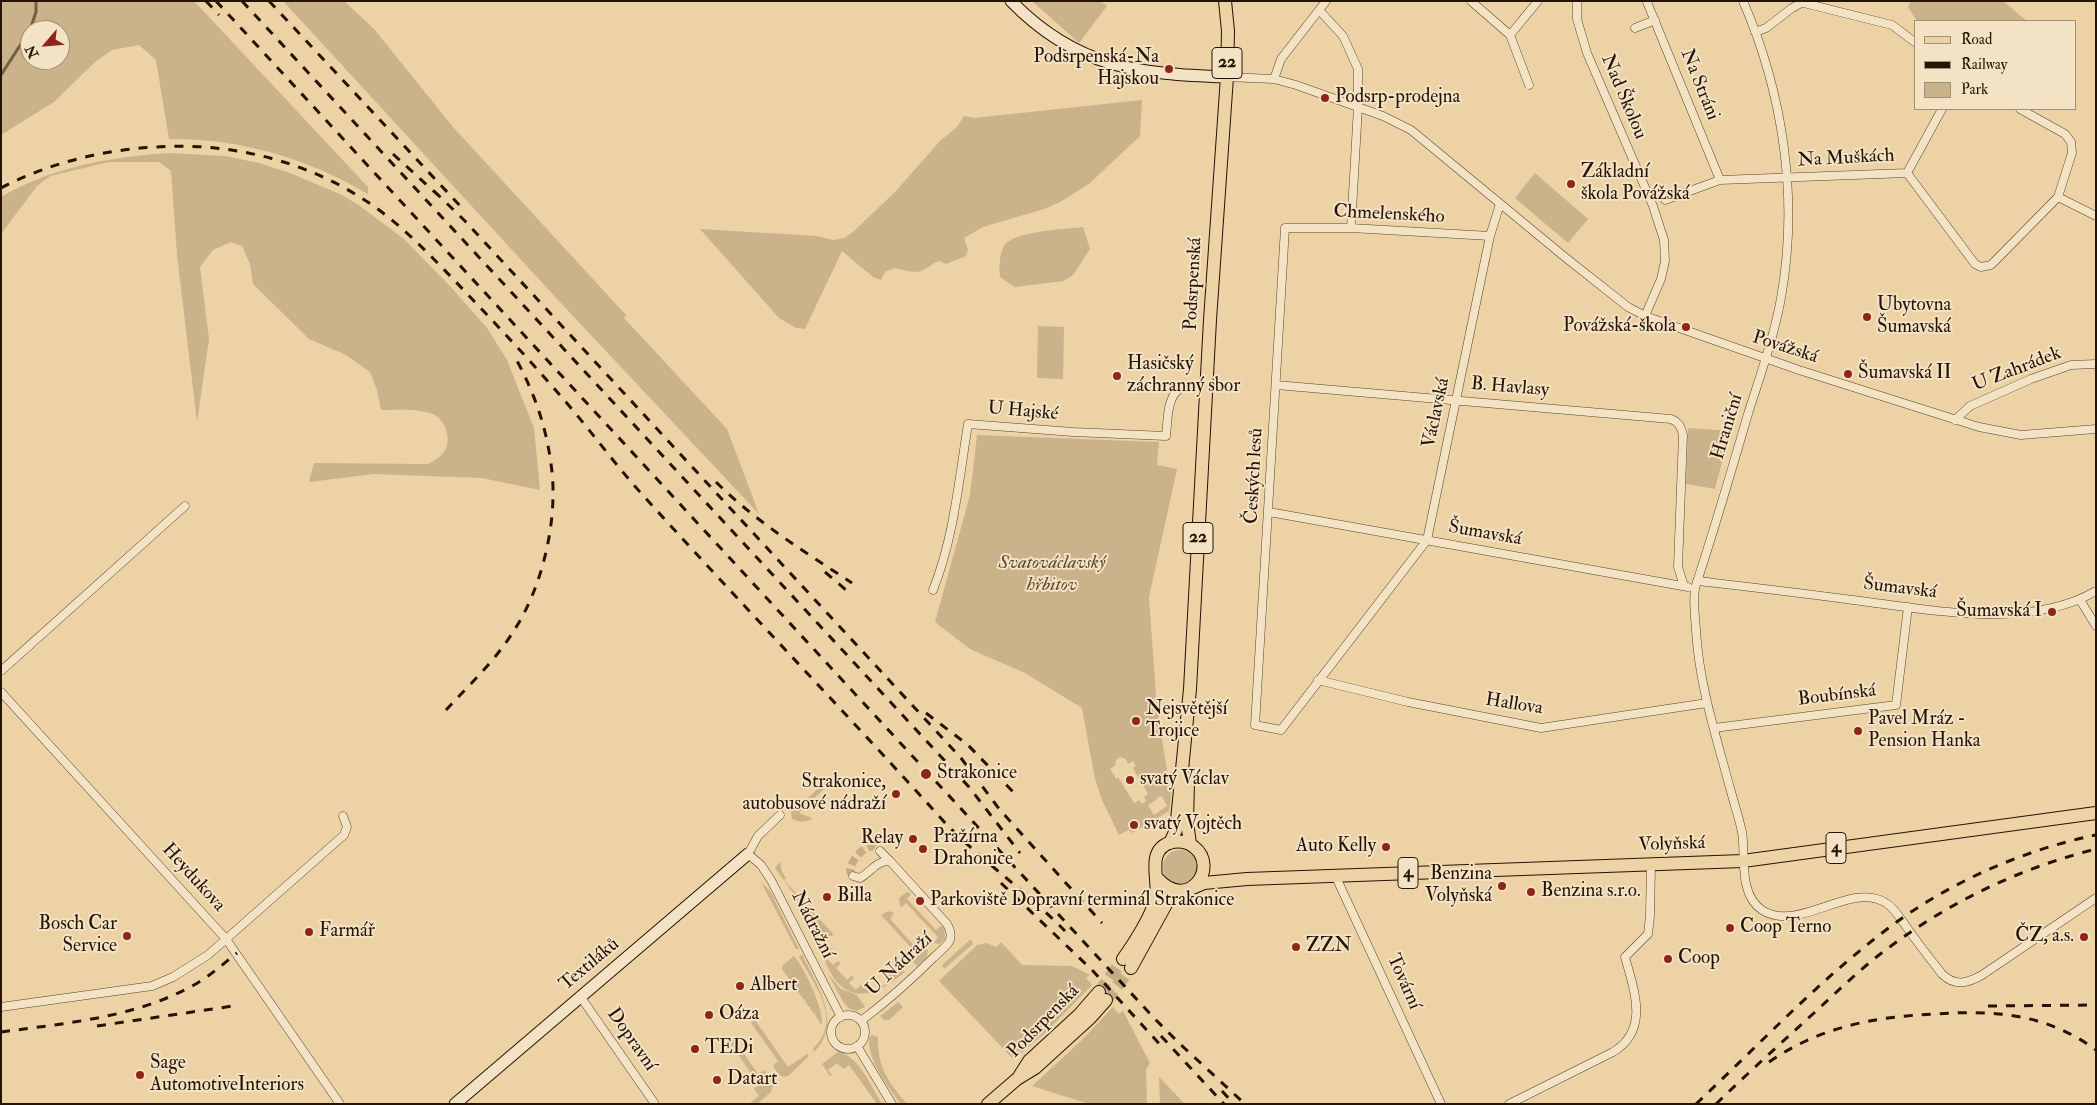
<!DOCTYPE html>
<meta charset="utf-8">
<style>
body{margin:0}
#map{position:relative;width:2097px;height:1105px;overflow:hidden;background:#ecd2a5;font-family:"IM FELL Double Pica",serif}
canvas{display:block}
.frame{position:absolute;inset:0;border:2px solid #241406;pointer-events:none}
.legend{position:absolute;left:1914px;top:20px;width:162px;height:90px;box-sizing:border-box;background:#f3e2c4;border:1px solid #a09078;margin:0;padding:6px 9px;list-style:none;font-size:15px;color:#241406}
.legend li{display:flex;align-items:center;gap:10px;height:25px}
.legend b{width:25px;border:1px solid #a09078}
.north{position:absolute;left:20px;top:20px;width:50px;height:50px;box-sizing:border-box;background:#f3e2c4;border:1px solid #a09078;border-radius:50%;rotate:243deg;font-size:14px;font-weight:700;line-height:20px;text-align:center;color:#241406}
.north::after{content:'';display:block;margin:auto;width:18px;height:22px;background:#8f2418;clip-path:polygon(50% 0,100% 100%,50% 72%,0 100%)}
</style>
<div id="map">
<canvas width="2097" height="1105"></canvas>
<div class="frame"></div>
<ul class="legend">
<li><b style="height:6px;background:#ecd2a5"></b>Road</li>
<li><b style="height:6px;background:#241406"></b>Railway</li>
<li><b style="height:14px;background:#cab28a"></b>Park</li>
</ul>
<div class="north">N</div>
</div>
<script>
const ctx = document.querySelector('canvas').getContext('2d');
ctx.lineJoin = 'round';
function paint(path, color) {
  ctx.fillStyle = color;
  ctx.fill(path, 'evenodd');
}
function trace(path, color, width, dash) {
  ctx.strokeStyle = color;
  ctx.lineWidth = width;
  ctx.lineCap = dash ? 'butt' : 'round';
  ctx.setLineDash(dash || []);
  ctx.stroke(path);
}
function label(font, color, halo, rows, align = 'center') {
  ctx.font = font + ' "IM FELL Double Pica",serif';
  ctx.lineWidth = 4;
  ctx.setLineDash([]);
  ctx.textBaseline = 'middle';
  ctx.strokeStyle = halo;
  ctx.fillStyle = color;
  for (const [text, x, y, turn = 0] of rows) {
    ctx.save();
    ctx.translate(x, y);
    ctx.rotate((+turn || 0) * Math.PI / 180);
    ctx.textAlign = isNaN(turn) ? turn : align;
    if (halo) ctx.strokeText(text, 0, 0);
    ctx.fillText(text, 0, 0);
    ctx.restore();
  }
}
paint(new Path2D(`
 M 1,1 L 194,1 L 368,187 L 368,194 C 307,158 239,138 169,139 L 156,60 L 139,45 L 112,50 L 95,62 L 54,102 L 1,135 ZM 30,30 L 60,30 L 60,60 L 30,60 Z
 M 283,1 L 344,1 L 374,29 L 453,127 L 626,315 L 624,318 L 727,429 L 759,514 L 559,301 Z
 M 1032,1 L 1100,1 L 1107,6 L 1079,43 Z
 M 1911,1 L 2003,1 L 2027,21 L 1917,21 L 1908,7 Z
 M 1142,100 L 1140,136 L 1089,184 L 1060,202 L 1044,209 L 983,227 L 964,238 L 968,250 L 966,256 L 946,264 L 940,261 C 933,262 931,266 925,269 C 917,275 904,270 895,268 L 885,272 L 881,280 L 873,277 L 842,251 L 805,329 L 796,328 L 779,318 L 700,229 L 817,236 L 833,240 L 844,238 L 853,232 L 896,191 L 940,141 L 957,127 L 964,116 L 974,118 Z
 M 169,153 L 225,156 L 259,163 L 290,173 L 342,195 L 360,206 L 404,239 L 449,285 L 487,328 L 507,360 L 534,428 L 540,490 L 482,478 L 374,474 L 309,482 L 314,463 L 428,464 C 445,456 452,445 445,427 C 443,423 439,417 435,415 C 420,408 398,410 381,410 L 377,390 L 370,372 L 346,355 L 309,339 L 253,284 L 250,264 L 242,246 L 231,242 L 213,250 L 200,267 L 209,339 L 197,422 L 177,255 L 171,171 L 159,162 L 109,162 L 50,176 L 37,186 L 1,234 L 1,197 C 52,167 111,157 169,153 Z
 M 1535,173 L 1588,219 L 1568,243 L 1515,198 Z
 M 1083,227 L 1090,249 L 1073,275 L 1064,281 L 1015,287 L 1000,277 C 999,268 999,255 1004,246 C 1013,231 1066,229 1083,227 Z
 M 1038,326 L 1064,327 L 1063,379 L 1037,378 Z
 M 1688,428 L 1730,431 L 1715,489 L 1686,484 Z
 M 977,435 L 1159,442 L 1157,465 L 1177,469 L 1149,597 L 1157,709 L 1171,795 L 1169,811 L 1132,833 L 1129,830 L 1119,835 L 1102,800 L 1095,779 L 1082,708 L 1025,673 L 970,649 L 935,622 L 970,495 ZM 1120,757 L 1126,759 L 1128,764 L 1133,761 L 1136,766 L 1133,768 L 1134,770 L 1148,794 L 1144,797 L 1146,801 L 1142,804 L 1139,800 L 1134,803 L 1118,777 L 1116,779 L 1114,774 L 1112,775 L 1113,773 L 1110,769 L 1115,766 L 1116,760 ZM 1162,796 L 1167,806 L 1154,815 L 1148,805 L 1157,799 L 1157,797 Z
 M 832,777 L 843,780 L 845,787 L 840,789 L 828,785 L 799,813 L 812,818 L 811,820 L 801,822 L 792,819 L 791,812 Z
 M1163 867a17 17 0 1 1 34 0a17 17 0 1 1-34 0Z
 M 780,862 L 782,872 L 786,878 L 784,880 L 834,935 L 819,940 L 814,937 L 793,893 L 775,868 Z
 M 761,882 L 770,891 L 799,949 L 796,949 Z
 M 907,892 L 911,894 L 907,899 L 936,930 L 941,926 L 944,928 L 945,938 L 940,944 L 934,943 L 938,937 L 906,903 L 902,907 L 900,906 L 899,898 Z
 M 888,911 L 894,913 L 890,919 L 921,953 L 926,949 L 928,950 L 927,957 L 917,966 L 910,958 L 915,952 L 881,915 Z
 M 971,939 L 973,944 L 944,969 L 942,965 Z
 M 1001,942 L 1022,965 L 1072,966 L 1090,975 L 1086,978 L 1092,985 L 1046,1032 L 1014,1060 L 939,981 L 977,945 L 987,943 L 996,947 Z
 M 829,946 L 832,949 L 824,956 L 833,965 L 838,961 L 841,963 L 836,968 L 847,980 L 852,975 L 854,978 L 849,983 L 856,990 L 861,985 L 868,985 L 871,991 L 889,983 L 887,977 L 898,968 L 901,968 L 905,972 C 888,986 861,1005 840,985 C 831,977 827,964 822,955 L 822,950 Z
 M 802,954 C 816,984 844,1023 814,1052 L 813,1049 C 818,1043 823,1037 825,1029 C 832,1006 810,977 799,957 Z
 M 794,956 C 804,967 825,1011 822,1026 L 815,1015 L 816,1013 L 814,1014 L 810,1008 L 811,1006 L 809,1007 L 805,1001 L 806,999 L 804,1000 L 782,969 L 783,965 Z
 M 828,974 L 841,989 L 857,995 L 865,1007 L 856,1011 L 850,1009 L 844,1003 Z
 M 898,1002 L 903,1007 L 889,1020 L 884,1020 L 880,1016 Z
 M 1113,1007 L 1119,1014 L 1123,1011 L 1150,1063 L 1146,1070 L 1147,1104 L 1089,1104 L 1032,1086 L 1082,1040 Z
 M 755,1020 L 788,1067 L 807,1054 L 809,1056 L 788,1076 C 780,1079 777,1072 773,1066 L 778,1061 L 751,1023 Z
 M 872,1035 L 878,1037 C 877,1066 888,1082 907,1104 L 901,1104 C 887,1085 868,1062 869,1038 Z
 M 733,1038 L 758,1074 L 764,1070 L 773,1084 L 771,1092 L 757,1104 L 749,1104 L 759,1096 L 754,1089 L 759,1085 L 729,1041 Z
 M 838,1052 C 860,1056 871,1087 882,1104 L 877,1104 L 849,1065 L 844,1069 L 837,1063 L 828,1070 L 832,1075 L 830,1076 L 822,1064 Z
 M 1159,1077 L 1185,1104 L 1160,1104 Z`), '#cab28a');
trace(new Path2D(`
 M 30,30 L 36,12 L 36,1
 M 1,75 L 30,30`), '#735f45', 3);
trace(new Path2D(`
 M 853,876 L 850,871 C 852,859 861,849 872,846 L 880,851`), '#c4ac85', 8, [8, 4]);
trace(new Path2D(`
 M 1099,992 L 1123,959
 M 1106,1000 L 1131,968`), '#c4ac85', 12, [12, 6]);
const street = new Path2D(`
 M 1471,1 L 1510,35 L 1529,85
 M 1577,1 L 1577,19 L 1587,53 L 1653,206 L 1664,240 L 1665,261 L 1661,279 L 1645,316
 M 1743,1 C 1783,93 1799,198 1781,298 C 1774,337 1760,376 1748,414 C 1731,472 1714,531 1695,588 C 1693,602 1695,616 1696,630 C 1699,684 1716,736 1730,788 C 1734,803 1739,818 1742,832 C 1746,856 1738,894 1762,910 C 1799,934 1851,880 1886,903 C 1896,909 1903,923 1910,932 C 1920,946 1931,960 1942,974 C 1955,987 1968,983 1982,975 L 2096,898
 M 1647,2 L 1720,180
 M 1804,3 L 1892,25 L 1916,43
 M 1319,10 L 1343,36 L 1358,69 L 1358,107 L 1351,228
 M 1635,28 L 1655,20
 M 1755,32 L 1766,28 L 1792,8 L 1805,1
 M 1510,35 L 1538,1
 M 1227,77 L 1274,79 L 1296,85 L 1383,116 L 1411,130 L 1566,258 L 1628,307 L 1645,316 L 1799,370 L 1979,427 L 2021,435 L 2096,429
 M 1274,79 L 1281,59 L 1326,1
 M 1942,109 L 1907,173 L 1975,264 L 1981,267 L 1991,265 L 2058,197 L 2072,153 L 2071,142 L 2065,134 L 2020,109
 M 2058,197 L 2096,216
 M 1665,200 L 1720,180 L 1907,173
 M 1490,236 L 1351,228 L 1285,228 L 1255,725 L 1281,730 L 1427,540 L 1490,236 L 1500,204
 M 1276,385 L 1671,419 C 1679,422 1681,427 1683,435 L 1678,567 L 1684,586
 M 1955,420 L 1970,406 L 2031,379 L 2071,365 L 2096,364
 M 1269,512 L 1688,587
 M 1698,581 C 1749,587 1801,593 1853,600 C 1927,609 2028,631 2096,591
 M 933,590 C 954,538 959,479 968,424 L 1073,432 L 1166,436 C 1168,421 1166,394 1183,387 C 1189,384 1200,386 1206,386
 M 2080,600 L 2096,626
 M 1,671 L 185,506
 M 1318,680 L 1408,702 L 1541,728 L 1707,703
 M 1,692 L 226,939 L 340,1104
 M 1714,728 L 1896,705 L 1908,607
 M 780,815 L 758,836 L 748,854 L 761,865 L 771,880 L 841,1017
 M 1335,875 L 1441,1104
 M 853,876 L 860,878 C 871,872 877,860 890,861 L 880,851
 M 580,996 L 655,1104
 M 1,1007 L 152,986 L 173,977 L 208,955 L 344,835 L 347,827 L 343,816
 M831 1032a17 17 0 1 1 34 0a17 17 0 1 1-34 0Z
 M 861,1021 C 886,1002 910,981 932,959 C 937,954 945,948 949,942 C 952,936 950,929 947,924 L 890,861
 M 857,1046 L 892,1104
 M 1509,1104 L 1613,1052 C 1650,1030 1634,990 1625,957 L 1648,934 L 1650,916 L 1651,865`);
const secondary = new Path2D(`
 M 1011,1 C 1076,68 1138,74 1227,77
 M 455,1104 L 748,854`);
const primary = new Path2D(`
 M 1188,782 L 1187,822 L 1190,844
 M 1170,843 L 1176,830 L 1190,689 L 1210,320 L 1227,77 L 1228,31 L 1225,1
 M 1190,889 L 1204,883 L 1247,879 L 1743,861 L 2096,813
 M 1123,959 C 1135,942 1148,922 1155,902 C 1162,883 1143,850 1172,842 C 1179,841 1188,842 1194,847 C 1220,867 1188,913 1157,878
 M 1131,968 L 1170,897 L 1176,891
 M 1020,1075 L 1029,1061 L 1079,1015 L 1099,992
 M 988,1104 L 1017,1079 L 1035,1068 L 1090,1018 L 1106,1000`);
trace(street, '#56442e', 9);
trace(secondary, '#241406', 13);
trace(primary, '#241406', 14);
trace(street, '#f3e2c4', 8);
trace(secondary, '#f3e2c4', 11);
trace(primary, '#ecd2a5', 12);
trace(new Path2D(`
 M 206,1 L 219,15
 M 216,1 L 1154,1018 L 1180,1044 L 1245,1104
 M 242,1 L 969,787 L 1020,853
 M 269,1 L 463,209
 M 393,154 L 439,196
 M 1,188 C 49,163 102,150 156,147 C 228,142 303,160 363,199 C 398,221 427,252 456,282 C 493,321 530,360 565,401 C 591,431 614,463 640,492 C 741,604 846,713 948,826 C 985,863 1028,893 1065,931
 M 434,191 L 465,221 L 961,758 L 1000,810 L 1102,923
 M 716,482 C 756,522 805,552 852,583
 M 825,572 L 846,590
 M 446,710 C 469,685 495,661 513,632 C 543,587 559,517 551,464 C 546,426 534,392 516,359
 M 926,713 L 968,745 L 1018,797
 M 1001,883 L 1093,971 L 1164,1049
 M 1988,1006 L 2096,1005
 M 97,1026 L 233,1006
 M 1,1032 C 67,1023 134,1018 194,985 C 210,976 223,964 237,953
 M 1161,1036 L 1224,1104
 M 1769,1062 C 1820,1027 1873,1017 1934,1014 C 1993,1010 2046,1013 2096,1050
 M 1222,1091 L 1234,1104
 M 1696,1104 C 1762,1042 1825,974 1898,921 C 1955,880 2027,849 2096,835
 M 1716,1104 C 1748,1073 1781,1043 1814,1013 C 1839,990 1863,966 1891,946 C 1953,900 2021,868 2096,849`), '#241406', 3, [9, 9]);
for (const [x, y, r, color] of [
 [1169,69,5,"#8f2418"],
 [1325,98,5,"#8f2418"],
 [1571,184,5,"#8f2418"],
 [1867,317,5,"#8f2418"],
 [1686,327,5,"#8f2418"],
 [1848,374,5,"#8f2418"],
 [1117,376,5,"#8f2418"],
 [2052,612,5,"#8f2418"],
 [1136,721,5,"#8f2418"],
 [1858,731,5,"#8f2418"],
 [926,774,6,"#8f2418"],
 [1130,780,5,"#8f2418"],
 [896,794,5,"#8f2418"],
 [1134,825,5,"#8f2418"],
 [913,839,5,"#8f2418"],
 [1386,847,5,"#8f2418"],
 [923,849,5,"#8f2418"],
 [1502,886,5,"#8f2418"],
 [1531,892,5,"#8f2418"],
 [827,897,5,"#8f2418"],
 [920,901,5,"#8f2418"],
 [1730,928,5,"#8f2418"],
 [309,932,5,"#8f2418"],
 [127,936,5,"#8f2418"],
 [2084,937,5,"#8f2418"],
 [1296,947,5,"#8f2418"],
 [1668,959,5,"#8f2418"],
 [740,986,5,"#8f2418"],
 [709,1015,5,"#8f2418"],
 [695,1049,5,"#8f2418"],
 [140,1075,5,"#8f2418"],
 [717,1080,5,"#8f2418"]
]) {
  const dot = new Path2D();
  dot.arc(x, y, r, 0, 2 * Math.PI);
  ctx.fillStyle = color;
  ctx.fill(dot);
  trace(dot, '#f3e2c4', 2);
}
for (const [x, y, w] of [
 [1227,63,30],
 [1198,538,30],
 [1836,848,20],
 [1408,873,20]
]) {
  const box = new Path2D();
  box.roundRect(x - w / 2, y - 15.5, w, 31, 4);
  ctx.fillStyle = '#f3e2c4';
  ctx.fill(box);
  trace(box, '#241406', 1);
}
label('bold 18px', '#241406', null, [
 ["22",1227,63],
 ["22",1198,538],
 ["4",1836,848],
 ["4",1408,873]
]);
label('19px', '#241406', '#f3e2c4', [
 ["Podsrpenská-Na",1159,58,"right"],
 ["Hajskou",1159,80,"right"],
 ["Podsrp-prodejna",1335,98],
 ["Základní",1581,173],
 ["škola Povážská",1581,195],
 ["Ubytovna",1877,306],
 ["Šumavská",1877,328],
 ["Povážská-škola",1676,327,"right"],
 ["Hasičský",1127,365],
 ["záchranný sbor",1127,387],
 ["Šumavská II",1858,374],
 ["Šumavská I",2042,612,"right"],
 ["Nejsvětější",1146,710],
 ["Trojice",1146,732],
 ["Pavel Mráz -",1868,720],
 ["Pension Hanka",1868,742],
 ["Strakonice",937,774],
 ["svatý Václav",1140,780],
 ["Strakonice,",886,783,"right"],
 ["autobusové nádraží",886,805,"right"],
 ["svatý Vojtěch",1144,825],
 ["Pražírna",933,838],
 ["Drahonice",933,860],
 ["Relay",903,839,"right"],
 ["Auto Kelly",1376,847,"right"],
 ["Benzina",1492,875,"right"],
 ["Volyňská",1492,897,"right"],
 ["Benzina s.r.o.",1541,892],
 ["Billa",837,897],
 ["Parkoviště Dopravní terminál Strakonice",930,901],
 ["Bosch Car",117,925,"right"],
 ["Service",117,947,"right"],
 ["Coop Terno",1740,928],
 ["Farmář",319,932],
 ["ČZ, a.s.",2074,937,"right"],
 ["ZZN",1306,947],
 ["Coop",1678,959],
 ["Albert",750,986],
 ["Oáza",719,1015],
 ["TEDi",705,1049],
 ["Sage",150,1064],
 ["AutomotiveInteriors",150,1086],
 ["Datart",727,1080]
], 'left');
label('19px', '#241406', '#f3e2c4', [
 ["Na Stráni",1699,85,68],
 ["Nad Školou",1623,97,67],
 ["Na Muškách",1846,159,-3],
 ["Chmelenského",1389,215,3],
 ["Podsrpenská",1194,284,-87],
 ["Povážská",1785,348,18],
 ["U Zahrádek",2017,370,-21],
 ["B. Havlasy",1510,388,5],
 ["U Hajské",1023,412,5],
 ["Václavská",1437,413,-78],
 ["Hraniční",1728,427,-73],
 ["Českých lesů",1255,476,-87],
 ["Šumavská",1485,534,10],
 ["Šumavská",1900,589,7],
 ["Boubínská",1837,696,-7],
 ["Hallova",1514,705,9],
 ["Volyňská",1672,845,-2],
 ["Heydukova",193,878,48],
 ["Nádražní",812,925,63],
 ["Textiláků",590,965,-40],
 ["U Nádraží",900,965,-43],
 ["Tovární",1403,982,66],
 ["Podsrpenská",1044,1022,-46],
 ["Dopravní",631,1040,55]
]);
label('italic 19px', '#5e4b34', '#f3e2c4', [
 ["Svatováclavský",1052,564],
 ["hřbitov",1052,586]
]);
</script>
